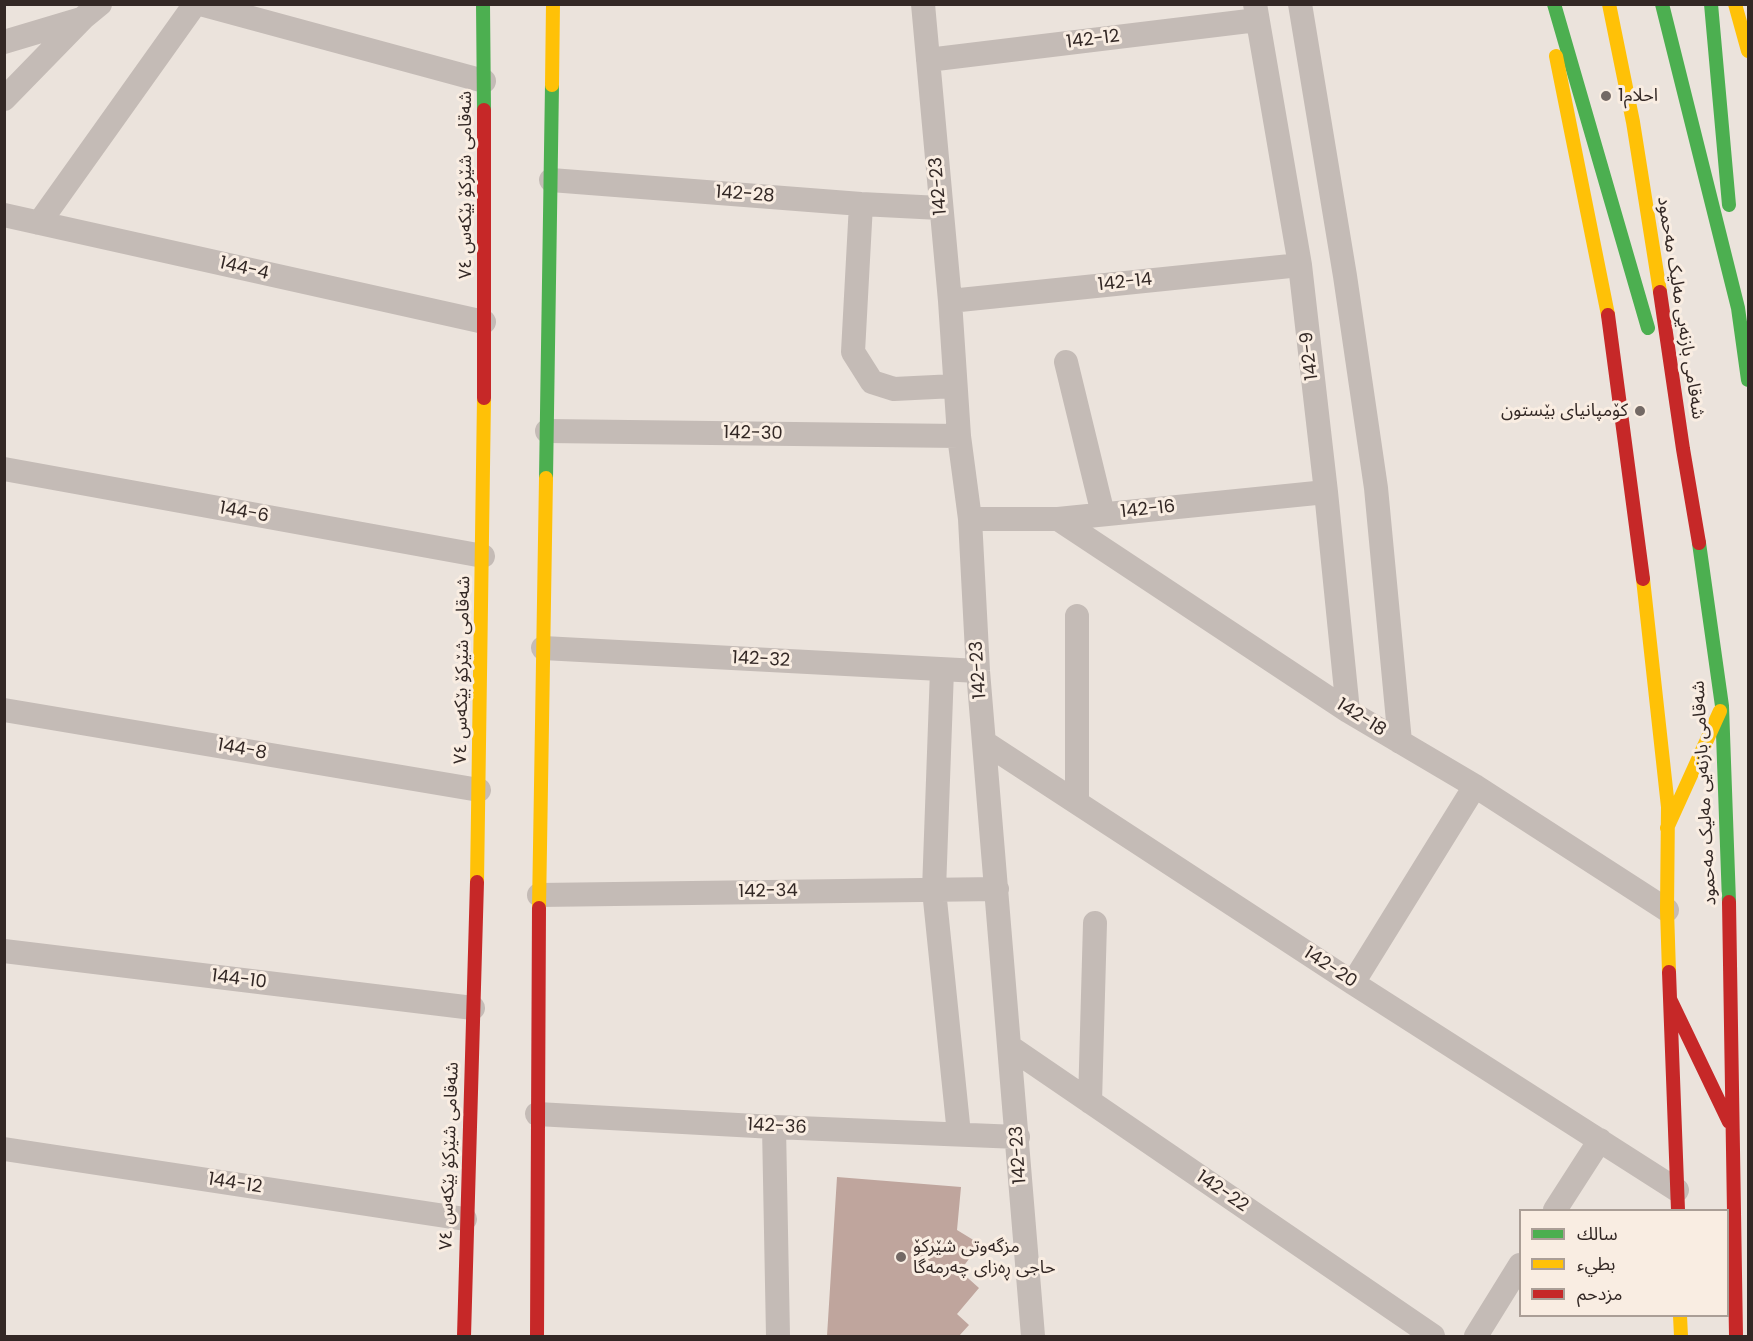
<!DOCTYPE html>
<meta charset="utf-8">
<style>
body{margin:0}
#map{position:relative;width:1753px;height:1341px;overflow:hidden;background:#ebe3dc;font-family:Poppins,"Noto Sans Arabic",sans-serif}
canvas{display:block}
.frame{position:absolute;inset:0;border:6px solid #332825;pointer-events:none}
.legend{position:absolute;left:1519px;top:1209px;width:210px;height:108px;box-sizing:border-box;background:#f9ede2;border:2px solid #aa9e96;margin:0;padding:8px 10px;list-style:none;font-size:18px;color:#332825}
.legend li{display:flex;align-items:center;gap:12px;height:30px}
.legend b{width:30px;border:2px solid #aa9e96}
</style>
<div id="map">
<canvas width="1753" height="1341"></canvas>
<div class="frame"></div>
<ul class="legend">
<li><b style="height:8px;background:#4caf50"></b>سالك</li>
<li><b style="height:8px;background:#ffc107"></b>بطيء</li>
<li><b style="height:8px;background:#c62828"></b>مزدحم</li>
</ul>
</div>
<script>
const ctx = document.querySelector('canvas').getContext('2d');
ctx.lineJoin = 'round';
function paint(path, color) {
  ctx.fillStyle = color;
  ctx.fill(path, 'evenodd');
}
function trace(path, color, width, dash) {
  ctx.strokeStyle = color;
  ctx.lineWidth = width;
  ctx.lineCap = dash ? 'butt' : 'round';
  ctx.setLineDash(dash || []);
  ctx.stroke(path);
}
function label(font, color, halo, rows, align = 'center') {
  ctx.font = font + ' Poppins,"Noto Sans Arabic",sans-serif';
  ctx.lineWidth = 6;
  ctx.setLineDash([]);
  ctx.textBaseline = 'middle';
  ctx.strokeStyle = halo;
  ctx.fillStyle = color;
  for (const [text, x, y, turn = 0] of rows) {
    ctx.save();
    ctx.translate(x, y);
    ctx.rotate((+turn || 0) * Math.PI / 180);
    ctx.textAlign = isNaN(turn) ? turn : align;
    if (halo) ctx.strokeText(text, 0, 0);
    ctx.fillText(text, 0, 0);
    ctx.restore();
  }
}
paint(new Path2D(`
 M 837,1177 L 961,1187 L 957,1230 L 980,1244 L 960,1271 L 979,1288 L 957,1314 L 969,1325 L 959,1336 L 827,1336 Z`), '#bfa59d');
trace(new Path2D(`
 M 200,4 L 484,81
 M 923,4 L 950,301 L 959,436 L 970,519 L 978,671 L 1033,1336
 M 1255,4 L 1300,265 L 1326,492 L 1348,711
 M 1300,4 L 1345,276 L 1376,488 L 1400,742
 M 4,42 L 81,19
 M 928,60 L 1257,20
 M 4,99 L 83,18 L 100,4
 M 551,180 L 861,204 L 940,208
 M 861,204 L 853,352 L 872,382 L 894,389 L 955,386
 M 4,215 L 484,322
 M 39,223 L 195,4
 M 950,301 L 1300,265
 M 1066,362 L 1103,514
 M 547,431 L 959,436
 M 4,469 L 483,556
 M 970,519 L 1058,519 L 1326,492
 M 1058,519 L 1348,711 L 1475,786 L 1667,910
 M 543,648 L 978,671
 M 942,670 L 934,890 L 959,1134
 M 4,710 L 479,790
 M 984,742 L 1353,983 L 1677,1190
 M 1077,802 L 1077,616
 M 539,895 L 997,889
 M 4,951 L 473,1008
 M 1353,983 L 1475,786
 M 1010,1047 L 1433,1336
 M 1090,1102 L 1095,923
 M 537,1114 L 774,1127 L 1018,1137
 M 774,1127 L 778,1336
 M 4,1149 L 465,1219
 M 1555,1210 L 1600,1140
 M 1476,1336 L 1520,1265`), '#c4bbb6', 24);
trace(new Path2D(`
 M 483,4 L 484,110
 M 1554,4 L 1648,328
 M 1662,4 L 1738,308 L 1748,380
 M 1711,4 L 1729,205
 M 546,478 L 552,85
 M 1699,543 L 1722,706 L 1729,902`), '#4caf50', 14);
trace(new Path2D(`
 M 1609,4 L 1633,122 L 1660,292
 M 1735,4 L 1748,51
 M 1556,56 L 1608,315
 M 552,85 L 553,4
 M 1643,579 L 1668,807 L 1667,910 L 1669,972
 M 1667,828 L 1720,711
 M 477,882 L 484,398
 M 539,908 L 546,478
 M 1680,1316 L 1681,1336`), '#ffc107', 14);
trace(new Path2D(`
 M 484,110 L 484,398
 M 1660,292 L 1683,449 L 1699,543
 M 1608,315 L 1643,579
 M 1729,902 L 1736,1336
 M 1669,972 L 1678,1210
 M 1670,999 L 1729,1122
 M 464,1336 L 477,882
 M 537,1336 L 539,908`), '#c62828', 14);
for (const [x, y, r, color] of [
 [1606,96,6,"#736965"],
 [1640,411,6,"#736965"],
 [901,1257,6,"#736965"]
]) {
  const dot = new Path2D();
  dot.arc(x, y, r, 0, 2 * Math.PI);
  ctx.fillStyle = color;
  ctx.fill(dot);
  trace(dot, '#f9ede2', 2);
}
label('18px', '#332825', '#f9ede2', [
 ["142-12",1093,40,-7],
 ["شەقامی شێرکۆ بێکەس ٧٤",466,185,-90],
 ["142-23",939,186,-95],
 ["142-28",745,195,4],
 ["144-4",244,269,13],
 ["142-14",1125,283,-6],
 ["شەقامی بازنەیی مەلیک مەحمود",1680,308,81],
 ["142-9",1310,356,-97],
 ["142-30",753,434,1],
 ["142-16",1148,510,-6],
 ["144-6",244,513,10],
 ["142-32",761,660,3],
 ["شەقامی شێرکۆ بێکەس ٧٤",463,670,-89],
 ["142-23",979,670,-94],
 ["142-18",1361,718,32],
 ["144-8",242,750,10],
 ["شەقامی بازنەیی مەلیک مەحمود",1705,793,-93],
 ["142-34",768,892,-1],
 ["142-20",1330,968,33],
 ["144-10",239,980,7],
 ["142-36",777,1127,3],
 ["142-23",1019,1155,-94],
 ["شەقامی شێرکۆ بێکەس ٧٤",450,1156,-88],
 ["144-12",235,1184,9],
 ["142-22",1222,1192,34]
]);
label('18px', '#332825', '#f9ede2', [
 ["احلام1",1618,96],
 ["کۆمپانیای بێستون",1628,411,"right"],
 ["مزگەوتی شێرکۆ",913,1247],
 ["حاجی ڕەزای چەرمەگا",913,1268]
], 'left');
</script>
